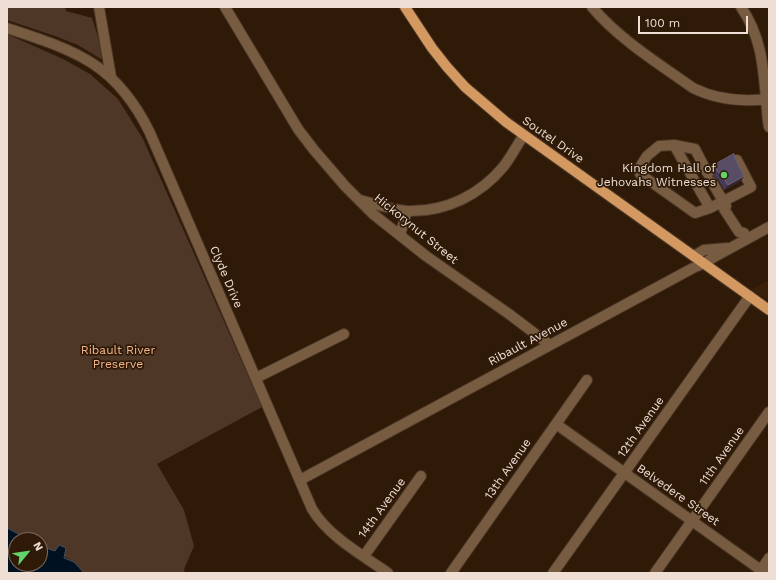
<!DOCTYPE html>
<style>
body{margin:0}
#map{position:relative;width:776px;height:580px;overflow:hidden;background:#2f1a08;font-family:"Work Sans",sans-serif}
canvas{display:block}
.frame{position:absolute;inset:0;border:8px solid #eeded4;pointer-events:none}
.north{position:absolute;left:8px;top:532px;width:40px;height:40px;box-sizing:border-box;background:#2f1a08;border:1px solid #7b685a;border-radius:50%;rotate:61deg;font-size:11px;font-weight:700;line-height:16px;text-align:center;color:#eeded4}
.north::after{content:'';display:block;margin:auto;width:14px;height:18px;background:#62d469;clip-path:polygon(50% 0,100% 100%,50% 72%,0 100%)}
.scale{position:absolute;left:638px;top:16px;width:110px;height:18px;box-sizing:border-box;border:2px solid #eeded4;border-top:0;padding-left:5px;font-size:12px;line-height:14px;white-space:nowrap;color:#eeded4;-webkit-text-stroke:3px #2f1a08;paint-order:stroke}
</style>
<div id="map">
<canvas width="776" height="580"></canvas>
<div class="frame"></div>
<div class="north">N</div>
<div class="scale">100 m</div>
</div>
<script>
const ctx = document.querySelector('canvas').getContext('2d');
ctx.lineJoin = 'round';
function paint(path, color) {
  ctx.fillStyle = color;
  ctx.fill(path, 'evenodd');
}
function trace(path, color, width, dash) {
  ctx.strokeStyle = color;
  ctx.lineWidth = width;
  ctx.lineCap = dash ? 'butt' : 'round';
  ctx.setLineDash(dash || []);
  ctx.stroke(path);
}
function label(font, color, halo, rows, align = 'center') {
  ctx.font = font + ' "Work Sans",sans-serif';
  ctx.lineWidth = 3.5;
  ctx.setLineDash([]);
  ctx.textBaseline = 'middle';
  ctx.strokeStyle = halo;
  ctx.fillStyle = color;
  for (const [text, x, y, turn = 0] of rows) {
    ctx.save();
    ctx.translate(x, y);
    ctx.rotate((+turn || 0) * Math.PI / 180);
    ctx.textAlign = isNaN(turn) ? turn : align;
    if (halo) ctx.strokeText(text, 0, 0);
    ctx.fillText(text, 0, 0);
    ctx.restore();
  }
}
paint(new Path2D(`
 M 769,280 L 769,301 L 752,289 Z`), '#3b2009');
paint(new Path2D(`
 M 7,7 L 65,7 L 66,11 L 92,18 L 104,56 L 101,59 L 78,45 L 55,36 L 7,20 Z
 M 7,34 L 63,59 L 90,74 L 118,99 L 143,139 L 262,407 L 157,464 L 184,510 L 194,546 L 184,569 L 185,573 L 84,573 L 74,562 L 55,551 L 40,546 L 40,540 L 30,540 L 7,528 Z`), '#4e3727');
const water = new Path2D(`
 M 7,528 L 30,540 L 16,540 L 16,564 L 40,564 L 40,546 L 55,551 L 59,545 L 66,548 L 64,558 L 74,562 L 84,573 L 7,573 Z`);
paint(water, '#001121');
trace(water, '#474e57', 1);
const minor = new Path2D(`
 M 99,7 L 111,77
 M 225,7 L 298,129 L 314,150 L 345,186 L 373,214 L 426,256 L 509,314 L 550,345
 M 592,7 C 620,40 658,63 693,88 C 717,100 742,102 769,99
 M 741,7 C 761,36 763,65 766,99 C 767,108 767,118 769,127
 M 7,28 C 76,51 116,63 150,133 L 312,509 C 328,536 362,555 388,573
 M 674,145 L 710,208 L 751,187 L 737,160
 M 708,174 L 695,149 L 674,145 L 659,146 L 647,156 L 640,167 L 640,174 L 695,213 L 710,208
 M 712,182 L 726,206 L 724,209 L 739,232 L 744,233
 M 360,200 C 375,204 392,210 408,211 C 446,212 480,195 504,166 C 511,157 517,145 524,135
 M 400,235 L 407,211
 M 694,256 L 704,250 L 727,248
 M 256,378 L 344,334
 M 556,424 L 765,573
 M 300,480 L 693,268 L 705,263 L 714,257 L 769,227
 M 364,556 L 421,476
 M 451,573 L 587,380
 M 553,573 L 750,296
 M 655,573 L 769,412
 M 759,573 L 769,558`);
const major = new Path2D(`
 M 405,7 L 432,48 L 447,67 L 465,87 L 506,122 L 769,310`);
trace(minor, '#4a3525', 12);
trace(major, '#4a3525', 12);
trace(minor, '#785c42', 10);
trace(major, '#d39960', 10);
paint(new Path2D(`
 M 735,158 L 744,176 L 741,181 L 724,190 L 718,179 L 714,176 L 713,169 L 716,164 Z`), '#463a58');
paint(new Path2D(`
 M 744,176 L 741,181 L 724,190 L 728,185 Z`), '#352633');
const building = new Path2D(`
 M 734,154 L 735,158 L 744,176 L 728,185 L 721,174 L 717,171 L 716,164 Z`);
paint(building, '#584c66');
trace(building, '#6f6377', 1);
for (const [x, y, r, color] of [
 [724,175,4,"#62d469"]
]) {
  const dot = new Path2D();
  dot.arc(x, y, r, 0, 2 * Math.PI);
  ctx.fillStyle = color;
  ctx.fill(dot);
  trace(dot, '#2f1a08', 1.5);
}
label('12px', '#eeded4', '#2f1a08', [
 ["Soutel Drive",553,140,35],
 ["Hickorynut Street",416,229,39],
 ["Clyde Drive",226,277,67],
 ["Ribault Avenue",528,342,-28],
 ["12th Avenue",641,427,-55],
 ["11th Avenue",722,456,-55],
 ["13th Avenue",508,469,-55],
 ["Belvedere Street",678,495,35],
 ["14th Avenue",382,508,-54]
]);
label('12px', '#eeded4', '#2f1a08', [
 ["Kingdom Hall of",716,168],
 ["Jehovahs Witnesses",716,182]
], 'right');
label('12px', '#f3b88d', '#2f1a08', [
 ["Ribault River",118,350],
 ["Preserve",118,364]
]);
</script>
